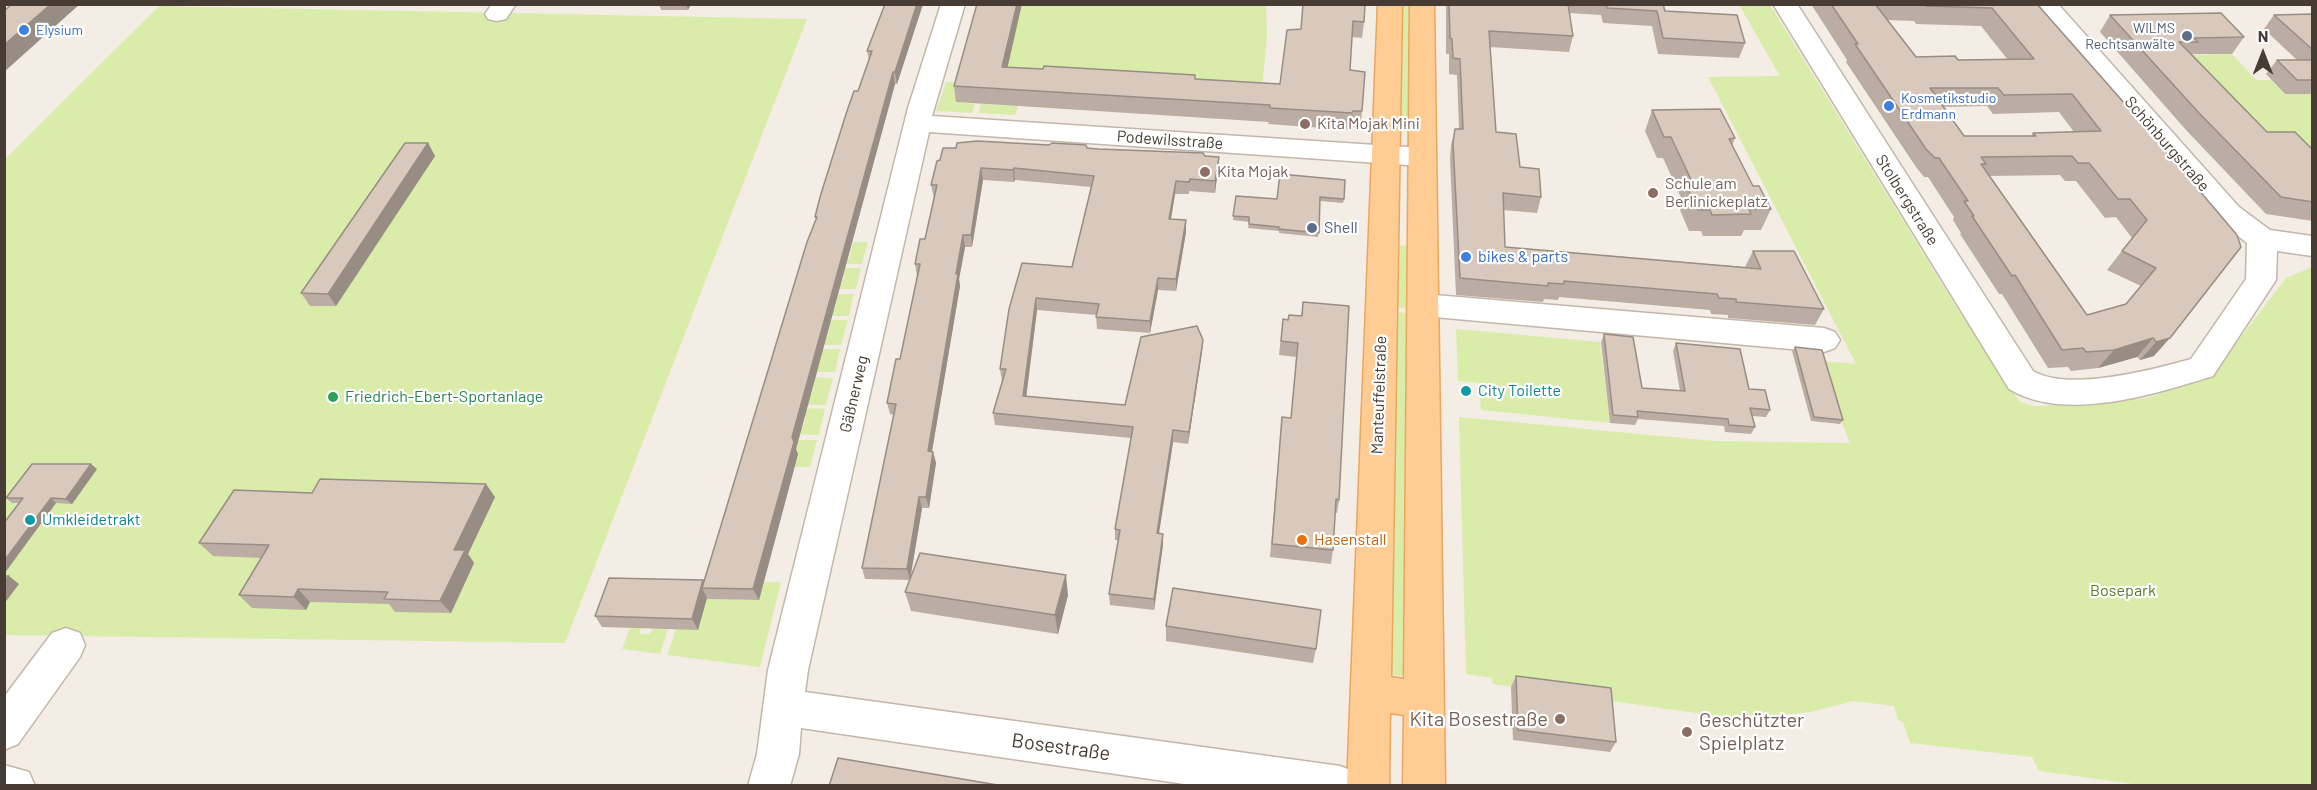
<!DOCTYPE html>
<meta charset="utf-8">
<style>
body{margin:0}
#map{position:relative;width:2317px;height:790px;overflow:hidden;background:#f4ede5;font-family:Barlow,sans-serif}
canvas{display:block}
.frame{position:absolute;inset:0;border:6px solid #473c34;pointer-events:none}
.north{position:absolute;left:2233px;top:24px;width:60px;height:60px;-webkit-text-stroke:4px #fff;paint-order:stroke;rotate:0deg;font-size:16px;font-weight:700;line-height:24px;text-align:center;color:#473c34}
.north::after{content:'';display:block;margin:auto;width:21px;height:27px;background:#473c34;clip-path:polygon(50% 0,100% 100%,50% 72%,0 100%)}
</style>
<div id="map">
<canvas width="2317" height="790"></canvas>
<div class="frame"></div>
<div class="north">N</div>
</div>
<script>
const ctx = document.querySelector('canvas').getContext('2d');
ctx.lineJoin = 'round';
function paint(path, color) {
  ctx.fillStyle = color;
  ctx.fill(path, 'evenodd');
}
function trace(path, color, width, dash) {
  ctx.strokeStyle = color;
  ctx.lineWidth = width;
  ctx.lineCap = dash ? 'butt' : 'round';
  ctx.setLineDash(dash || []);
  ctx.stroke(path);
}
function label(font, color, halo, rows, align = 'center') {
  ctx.font = font + ' Barlow,sans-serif';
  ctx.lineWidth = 4.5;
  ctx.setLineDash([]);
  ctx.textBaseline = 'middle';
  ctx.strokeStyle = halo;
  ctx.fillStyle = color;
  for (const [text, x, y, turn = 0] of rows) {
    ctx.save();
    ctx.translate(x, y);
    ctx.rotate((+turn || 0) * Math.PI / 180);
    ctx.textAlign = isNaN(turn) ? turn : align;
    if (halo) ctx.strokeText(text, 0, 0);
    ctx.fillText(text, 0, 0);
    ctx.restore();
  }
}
paint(new Path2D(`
 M 1016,5 L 1266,5 L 1267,36 L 1261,99 L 995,78 Z
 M 1401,5 L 1411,5 L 1409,132 L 1399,131 Z
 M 1739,5 L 1770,5 L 1962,316 L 2019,401 L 2033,406 L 2058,405 L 2146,398 L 2209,378 L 2286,278 L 2312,267 L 2312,785 L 2148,786 L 2039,771 L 2032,757 L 1910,743 L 1903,722 L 1898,720 L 1894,706 L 1853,701 L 1811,712 L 1738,719 L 1493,684 L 1492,678 L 1466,674 L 1459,417 L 1714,441 L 1850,443 L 1837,411 L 1822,361 L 1856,364 L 1708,77 L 1780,76 Z
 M 159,6 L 807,19 L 565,643 L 5,635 L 5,159 Z
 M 2232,54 L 2256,80 L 2271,80 L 2285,94 L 2312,94 L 2312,175 L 2182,55 Z
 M 946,82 L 962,82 L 957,102 L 975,104 L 972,113 L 936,111 Z
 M 981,104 L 1018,106 L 1015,115 L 978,113 Z
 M 853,242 L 868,242 L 862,264 L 841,264 L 842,259 L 849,259 Z
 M 1397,245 L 1409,246 L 1408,309 L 1395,307 Z
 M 840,268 L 861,268 L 856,289 L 834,289 L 836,283 L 842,283 L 844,276 L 838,275 Z
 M 833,294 L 854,294 L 849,316 L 827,316 L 828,310 L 834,310 C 837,303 836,300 833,294 Z
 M 1395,312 L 1408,313 L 1404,674 L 1402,676 L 1390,674 Z
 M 826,320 L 848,320 L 841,345 L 819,345 L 821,337 L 827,337 L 829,329 Z
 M 1456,329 L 1600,342 L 1610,423 L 1481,410 L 1479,383 L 1458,381 Z
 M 818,349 L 840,349 L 835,372 L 812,372 L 813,367 L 819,366 L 821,357 L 816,357 Z
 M 810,377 L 833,378 L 826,405 L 803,405 L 806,396 L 811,395 L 814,387 Z
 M 802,408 L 825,409 L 819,435 L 795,434 L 797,427 L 803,427 L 806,417 L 800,417 Z
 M 794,440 L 817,440 L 810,467 L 794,467 L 798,450 L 791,449 Z
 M 764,582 L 781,582 L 760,667 L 667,655 L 676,629 L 707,599 L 758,600 Z
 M 630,628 L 641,628 L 639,634 L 650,634 L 652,629 L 668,629 L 660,654 L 622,649 Z`), '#daecaa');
const minor = new Path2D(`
 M 492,4 L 516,4 L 506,19 L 497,21 L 488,19 L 485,14 Z
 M 941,4 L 965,4 L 932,116 L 1422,148 L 1432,151 L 1436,157 L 1432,163 L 1422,166 L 929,132 L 808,670 L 805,692 L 1340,766 L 1355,772 L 1361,786 L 1198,786 L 801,728 L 799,754 L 790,786 L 748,786 L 757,754 L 768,670 L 908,108 Z
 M 1773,4 L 1797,4 L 2033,371 C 2068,392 2152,370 2191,359 L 2246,279 L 2247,243 L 2219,221 L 2032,4 L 2058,4 L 2239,207 L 2270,230 L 2312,236 L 2312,256 L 2277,251 L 2276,280 L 2213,376 C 2155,394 2065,423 2009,389 Z
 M 1423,294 L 1824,328 L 1835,332 L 1840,340 L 1835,348 L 1824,352 L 1423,316 L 1412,313 L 1408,305 L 1412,297 Z
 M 66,628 L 80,633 L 85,645 L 80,657 L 18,744 L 4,750 L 4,697 L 52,633 Z
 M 4,765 L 29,772 L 35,786 L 4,786 Z`);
const major = new Path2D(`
 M 1378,4 L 1402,4 L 1391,677 L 1404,679 L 1410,4 L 1434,4 L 1445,786 L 1403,786 L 1404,715 L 1390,713 L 1389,786 L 1347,786 Z`);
trace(minor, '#c3b6aa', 3);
trace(major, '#eda65a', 3);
paint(minor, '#fff');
paint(major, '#ffcc93');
paint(new Path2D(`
 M 434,4 L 473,4 L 471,6 Z
 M 659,4 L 691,4 L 688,10 L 661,10 Z
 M 885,4 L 923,4 L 897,84 L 895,84 L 796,449 L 798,454 L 759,600 L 708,599 L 707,598 L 698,630 L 602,627 L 595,616 L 703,580 L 704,581 L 816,220 L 815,217 L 869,60 L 867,51 Z
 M 1303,4 L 1364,22 L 1362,38 L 1352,37 L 1350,70 L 1362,111 L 1360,128 L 1350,127 L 1350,130 L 1268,124 L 1269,122 L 956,102 L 954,86 L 1007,67 L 1280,84 L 1301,29 Z
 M 1446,4 L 1663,4 L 1665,11 L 1745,43 L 1739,58 L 1658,54 L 1652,26 L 1603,23 L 1601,15 L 1569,13 L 1573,36 L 1569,52 L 1490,47 L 1496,132 L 1541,197 L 1537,213 L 1503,210 L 1505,247 L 1745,267 L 1753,251 L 1824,309 L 1815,325 L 1728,318 L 1728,315 L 1711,314 L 1710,310 L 1559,297 L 1558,300 L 1544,299 L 1543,302 L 1456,295 L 1450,159 L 1451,145 L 1455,129 L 1459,129 L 1457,75 L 1449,74 L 1449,54 L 1446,54 Z
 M 1811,4 L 2037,4 L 2200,189 L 2199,191 L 2154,356 L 2140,360 L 2137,357 L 2098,368 L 2071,371 L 2068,367 L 2048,368 L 2002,294 L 1999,294 L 1960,234 L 1961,233 L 1953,220 L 1954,217 L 1928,177 L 1924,177 L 1916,167 L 1846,62 L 1847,60 ZM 1887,20 L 1914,21 L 1916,24 L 1981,26 L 2008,60 L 1958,60 L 1916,57 ZM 1987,106 L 1993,114 L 2059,112 L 2074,132 L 2033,133 L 2031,136 L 1964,136 L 1943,107 ZM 2060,175 L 2065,181 L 2076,181 L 2105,218 L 2116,217 L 2132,238 L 2107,270 L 2141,286 L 2126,304 L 2087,315 L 1989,176 Z
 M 2313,14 L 2313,94 L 2285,94 L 2266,74 L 2277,60 L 2297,60 L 2264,29 L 2274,15 Z
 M 2110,15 L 2244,37 L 2232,54 L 2192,54 L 2267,132 L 2313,150 L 2313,221 L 2266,214 L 2186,130 L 2100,32 Z
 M 1652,110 L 1735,138 L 1732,145 L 1753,186 L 1771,209 L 1761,230 L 1744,230 L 1741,236 L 1703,236 L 1701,231 L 1689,231 L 1680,210 L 1683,202 L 1663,158 L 1657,158 L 1645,131 Z
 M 428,143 L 435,156 L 336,306 L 310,306 L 301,293 Z
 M 1087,148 L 1219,157 L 1218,169 L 1215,193 L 1189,191 L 1189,194 L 1175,194 L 1171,219 L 1186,220 L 1186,232 L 1176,291 L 1158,290 L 1150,333 L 1097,329 L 1096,315 L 1037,310 L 1026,396 L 1125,405 L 1203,340 L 1202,352 L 1188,444 L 1173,442 L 1159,534 L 1163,545 L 1154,610 L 1110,605 L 1109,594 L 1118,540 L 1115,540 L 1115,529 L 1131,438 L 995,425 L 993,413 L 1002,381 L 1000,369 L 1009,309 L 1072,267 L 1091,187 L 1015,180 L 1014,182 L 983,180 L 972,247 L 965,247 L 959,279 L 960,286 L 932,451 L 933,452 L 936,463 L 929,508 L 922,508 L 910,579 L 1068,595 L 1058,634 L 911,611 L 905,592 L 910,580 L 865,579 L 862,568 L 894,415 L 890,414 L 887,403 L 900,359 L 917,276 L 915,264 L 925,239 L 934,198 L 931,185 L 937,161 Z
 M 1280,174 L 1344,199 L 1343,203 L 1320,201 L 1318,237 L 1279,233 L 1279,231 L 1248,228 L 1249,222 L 1233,220 L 1236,196 L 1277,199 Z
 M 1303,302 L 1339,500 L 1337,513 L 1335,513 L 1333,550 L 1331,564 L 1270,557 L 1282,417 L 1291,418 L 1296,357 L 1279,355 L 1283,319 L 1288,320 L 1301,316 Z
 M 1604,334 L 1642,388 L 1680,391 L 1673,351 L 1676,343 L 1749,389 L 1770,410 L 1766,417 L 1752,416 L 1755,427 L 1751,434 L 1725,432 L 1724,426 L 1638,419 L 1635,425 L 1610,423 L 1601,342 Z
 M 1795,347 L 1843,420 L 1840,424 L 1811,421 L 1792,351 Z
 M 97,469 L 72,504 L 56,503 L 4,574 L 4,523 L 20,503 L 12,503 L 6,498 Z
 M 495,497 L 468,554 L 474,563 L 451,613 L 395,612 L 389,604 L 310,602 L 306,610 L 252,608 L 239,595 L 262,558 L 213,556 L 199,543 Z
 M 1166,626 L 1316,649 L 1313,663 L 1166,641 Z
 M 1516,676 L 1616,742 L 1610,752 L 1513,740 L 1511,687 Z`), '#bbada3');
paint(new Path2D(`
 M 51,4 L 80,4 L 4,72 L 4,45 Z
 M 686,4 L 691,4 L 688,10 Z
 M 917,4 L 923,4 L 897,84 L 895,72 Z
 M 1017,4 L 1022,4 L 1004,83 L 1002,67 Z
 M 893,72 L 895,84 L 796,449 L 798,454 L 759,600 L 753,589 L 792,437 Z
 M 428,143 L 435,156 L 336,306 L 328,294 Z
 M 1219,157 L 1218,169 L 1215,193 L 1215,181 Z
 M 981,168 L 983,180 L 972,247 L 971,235 Z
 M 1014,168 L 1015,180 L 1014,182 L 1013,170 Z
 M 1176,181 L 1175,194 L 1169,231 L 1169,219 Z
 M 1186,220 L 1186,232 L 1176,291 L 1176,279 Z
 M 963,235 L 965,247 L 959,279 L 960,286 L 930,463 L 928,451 L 956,274 Z
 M 1158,278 L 1158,290 L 1150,333 L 1150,321 Z
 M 1036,298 L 1037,310 L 1025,407 L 1023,396 Z
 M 2153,338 L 2137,357 L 2098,368 L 2114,350 Z
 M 2170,338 L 2154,356 L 2140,360 L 2156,342 Z
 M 1203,340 L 1202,352 L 1188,444 L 1189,432 Z
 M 1173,430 L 1173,442 L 1157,545 L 1157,533 Z
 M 933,452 L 936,463 L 929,508 L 926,497 Z
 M 91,464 L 97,469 L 72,504 L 66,499 Z
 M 486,484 L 495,497 L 468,554 L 474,563 L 451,613 L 440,601 L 454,550 Z
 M 919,497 L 922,508 L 910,580 L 907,569 Z
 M 51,498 L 56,503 L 4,574 L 4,561 Z
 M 1163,534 L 1163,545 L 1154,610 L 1154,599 Z
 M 1066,575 L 1068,595 L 1058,634 L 1055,615 Z
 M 9,576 L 19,584 L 4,604 L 4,582 Z
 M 703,580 L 708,588 L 702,588 L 707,598 L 698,630 L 692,619 Z
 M 298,589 L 310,602 L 306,610 L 294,597 Z`), '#988d84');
const building = new Path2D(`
 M 12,4 L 51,4 L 4,45 L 4,11 Z
 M 885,4 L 917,4 L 895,72 L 893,72 L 792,437 L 794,442 L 753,589 L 702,588 L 807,242 L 817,217 L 815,217 L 820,197 L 846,114 L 854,91 L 858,91 L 872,51 L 867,51 Z
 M 977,4 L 1017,4 L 1002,67 L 1043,69 L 1044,66 L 1195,75 L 1195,79 L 1280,84 L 1287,30 L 1301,29 L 1303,4 L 1365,4 L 1364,22 L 1353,21 L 1350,70 L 1365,72 L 1362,111 L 1353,111 L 1352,113 L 1270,108 L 1270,105 L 954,86 Z
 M 1449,4 L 1568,4 L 1573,36 L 1489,31 L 1496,132 L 1516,134 L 1520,167 L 1539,169 L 1541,197 L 1503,193 L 1505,247 L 1761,269 L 1753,251 L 1794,251 L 1824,309 L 1736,302 L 1736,299 L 1719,298 L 1717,294 L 1564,281 L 1564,284 L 1548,283 L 1548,286 L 1460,278 L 1453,143 L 1455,129 L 1463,129 L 1460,59 L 1453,58 L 1452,39 L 1450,38 Z
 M 1607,4 L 1663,4 L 1665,11 L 1737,15 L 1745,43 L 1663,38 L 1657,11 L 1607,8 Z
 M 1831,4 L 1875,4 L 1916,57 L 1955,56 L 1958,60 L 2034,59 L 1992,8 L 1926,6 L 1925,4 L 2037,4 L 2200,189 L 2198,189 L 2237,235 L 2241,247 L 2170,338 L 2156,342 L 2153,338 L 2114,350 L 2086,352 L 2083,348 L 2062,350 L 2015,275 L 2012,276 L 1972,216 L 1974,216 L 1964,201 L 1968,201 L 1939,158 L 1935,158 L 1926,149 L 1855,44 L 1858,44 ZM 1930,88 L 1998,88 L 2004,95 L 2072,94 L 2101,131 L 2033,133 L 2036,136 L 1964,136 ZM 2072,156 L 2078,163 L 2089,163 L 2118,199 L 2130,199 L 2147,220 L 2122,251 L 2156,268 L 2126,304 L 2087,315 L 1981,164 L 1986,164 L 1981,157 Z
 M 2221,13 L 2244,37 L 2194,38 L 2198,42 L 2179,42 L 2267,132 L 2295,132 L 2313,150 L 2313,202 L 2281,197 L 2199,113 L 2110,15 Z
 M 2313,14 L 2313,50 L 2274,15 Z
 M 2277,60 L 2313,60 L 2313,80 L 2297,80 Z
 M 1720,109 L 1735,138 L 1729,139 L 1753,186 L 1759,186 L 1771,209 L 1749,209 L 1751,214 L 1712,215 L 1710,210 L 1698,210 L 1688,189 L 1695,188 L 1671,137 L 1664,137 L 1652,110 Z
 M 977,141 L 1049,145 L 1052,143 L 1086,145 L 1087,148 L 1098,149 L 1203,153 L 1205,156 L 1219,157 L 1215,181 L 1190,179 L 1189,182 L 1176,181 L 1169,219 L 1186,220 L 1176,279 L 1158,278 L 1150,321 L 1096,317 L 1099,304 L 1036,298 L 1023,396 L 1125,405 L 1141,337 L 1197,326 L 1203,340 L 1189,432 L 1173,430 L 1157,533 L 1163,534 L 1154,599 L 1109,594 L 1120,530 L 1115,529 L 1133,427 L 993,413 L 1006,369 L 1000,369 L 1009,309 L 1022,263 L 1072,267 L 1094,176 L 1014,168 L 1013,170 L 981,168 L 971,235 L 963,235 L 956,274 L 958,274 L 928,451 L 933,452 L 926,497 L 919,497 L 907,569 L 862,568 L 896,404 L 887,403 L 896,359 L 900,359 L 920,264 L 915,264 L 920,239 L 925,239 L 937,185 L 931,185 L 937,161 L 940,160 L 943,148 L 956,148 L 957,143 Z
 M 405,143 L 428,143 L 328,294 L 301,293 Z
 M 1280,174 L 1345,180 L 1344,199 L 1320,197 L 1319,233 L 1279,229 L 1279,227 L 1249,224 L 1249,217 L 1233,216 L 1236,196 L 1277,199 Z
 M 1303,302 L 1349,306 L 1339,500 L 1336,499 L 1333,550 L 1272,544 L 1282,417 L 1291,418 L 1298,343 L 1281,341 L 1283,319 L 1288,320 L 1289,315 L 1302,316 Z
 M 1604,334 L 1633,337 L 1642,388 L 1685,391 L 1676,343 L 1740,349 L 1749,389 L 1765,390 L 1770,410 L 1750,408 L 1755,427 L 1729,425 L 1728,419 L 1637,411 L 1638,417 L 1613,415 Z
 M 1795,347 L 1822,350 L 1843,420 L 1814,417 Z
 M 32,464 L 91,464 L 66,499 L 51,498 L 4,561 L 4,523 L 23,498 L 6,498 Z
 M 320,479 L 486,484 L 454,550 L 465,550 L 440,601 L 384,599 L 388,592 L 298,589 L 294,597 L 239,595 L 269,545 L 199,543 L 234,490 L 312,493 Z
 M 920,553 L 1066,575 L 1055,615 L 905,592 Z
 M 4,576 L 9,576 L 4,582 Z
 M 609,578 L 703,580 L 692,619 L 595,616 Z
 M 1173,588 L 1321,610 L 1316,649 L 1166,626 Z
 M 1516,676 L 1611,688 L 1616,742 L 1518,730 Z
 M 838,758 L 974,781 L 1003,786 L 829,786 Z`);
paint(building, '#d9c9bd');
trace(building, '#988d84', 1.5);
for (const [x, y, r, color] of [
 [24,30,6,"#3f7fe0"],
 [2187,36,6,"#5c6f8a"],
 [1889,106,6,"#3f7fe0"],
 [1305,124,6,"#8d6e63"],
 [1205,172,6,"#8d6e63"],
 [1653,193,6,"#8d6e63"],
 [1312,228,6,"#5c6f8a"],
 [1466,257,6,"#3f7fe0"],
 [1466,391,6,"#0f9aa8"],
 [333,397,6,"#2e9e5b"],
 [30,520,6,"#0f9aa8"],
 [1302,540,6,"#e8710a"],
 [1560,719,6,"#8d6e63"],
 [1687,732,6,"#8d6e63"]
]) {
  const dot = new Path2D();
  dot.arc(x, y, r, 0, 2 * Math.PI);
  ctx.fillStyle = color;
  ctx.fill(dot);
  trace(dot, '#fff', 2);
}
label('14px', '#4e5e75', '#fff', [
 ["WILMS",2175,28],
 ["Rechtsanwälte",2175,44]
], 'right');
label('14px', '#366cbe', '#fff', [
 ["Elysium",36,30],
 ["Kosmetikstudio",1901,98],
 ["Erdmann",1901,114]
], 'left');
label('16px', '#785e54', '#fff', [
 ["Kita Mojak Mini",1317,124],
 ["Kita Mojak",1217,172],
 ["Schule am",1665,184],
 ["Berlinickeplatz",1665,202]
], 'left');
label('16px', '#473c34', '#fff', [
 ["Podewilsstraße",1170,140,4],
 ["Schönburgstraße",2167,144,49],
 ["Stolbergstraße",1907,200,58],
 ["Gäßnerweg",854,394,-77],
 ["Manteuffelstraße",1379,395,-88]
]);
label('16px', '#4e5e75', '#fff', [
 ["Shell",1324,228]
], 'left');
label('16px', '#366cbe', '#fff', [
 ["bikes & parts",1478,257]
], 'left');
label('16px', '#0d838f', '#fff', [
 ["City Toilette",1478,391],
 ["Umkleidetrakt",42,520]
], 'left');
label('16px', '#27864d', '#fff', [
 ["Friedrich-Ebert-Sportanlage",345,397]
], 'left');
label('16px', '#c56008', '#fff', [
 ["Hasenstall",1314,540]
], 'left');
label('16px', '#567d23', '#fff', [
 ["Bosepark",2123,591]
]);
label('20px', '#785e54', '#fff', [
 ["Kita Bosestraße",1548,719],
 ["Geschützter",1699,720,"left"],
 ["Spielplatz",1699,743,"left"]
], 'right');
label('20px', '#473c34', '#fff', [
 ["Bosestraße",1061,747,8]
]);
</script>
